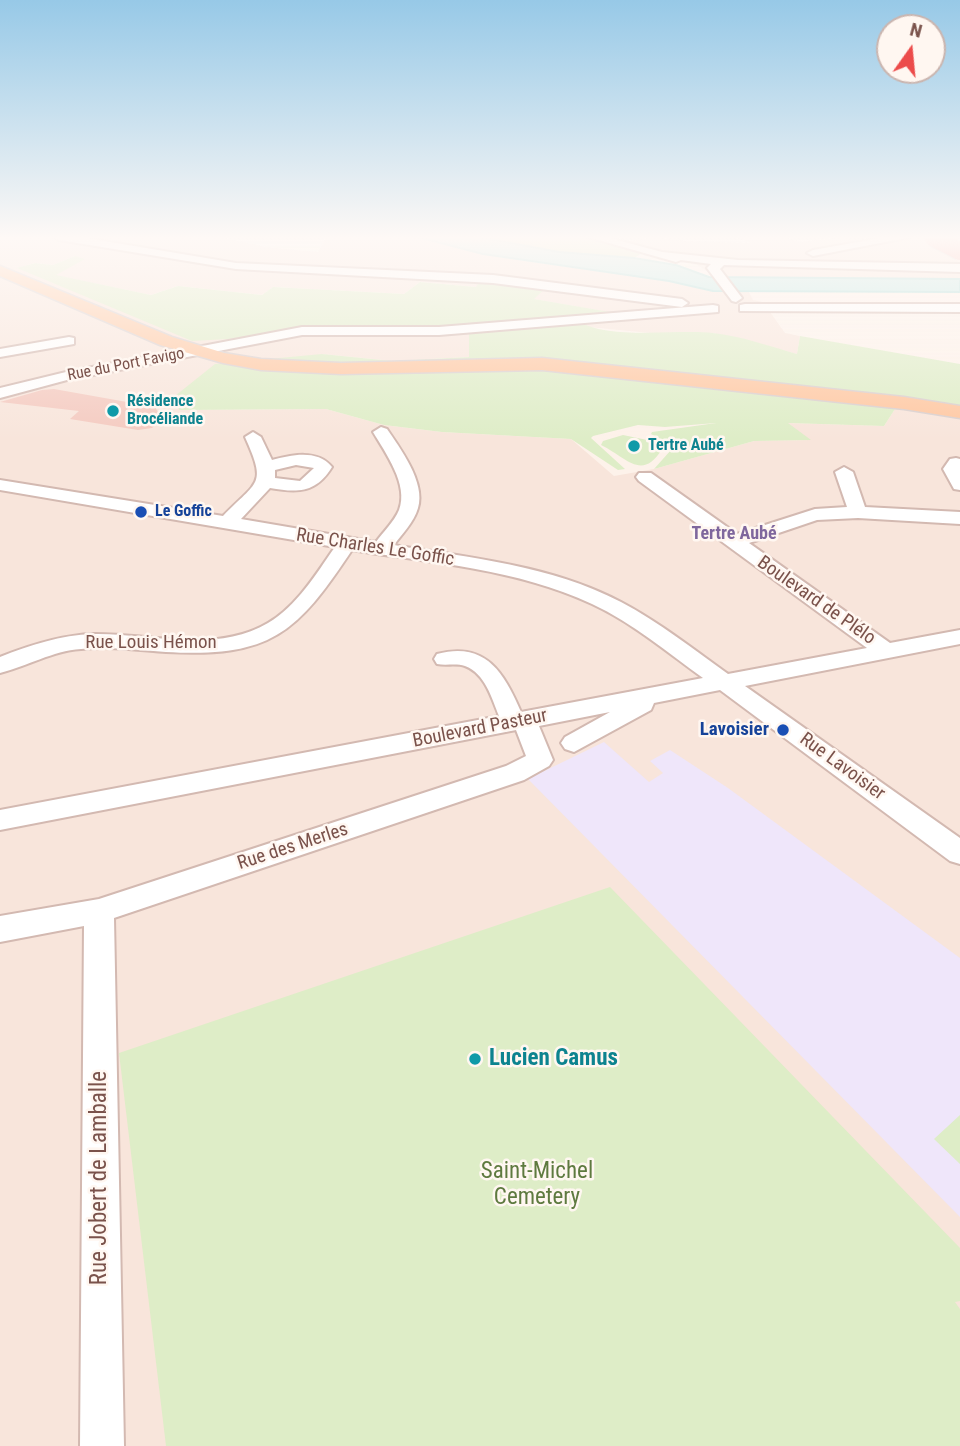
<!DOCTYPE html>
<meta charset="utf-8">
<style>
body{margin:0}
#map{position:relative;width:960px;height:1446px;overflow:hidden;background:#fdf2ea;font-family:"Roboto Condensed",sans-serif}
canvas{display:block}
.north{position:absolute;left:876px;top:14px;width:70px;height:70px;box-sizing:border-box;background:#fff7f1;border:2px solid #cab5af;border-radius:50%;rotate:15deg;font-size:19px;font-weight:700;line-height:28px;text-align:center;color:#7a524b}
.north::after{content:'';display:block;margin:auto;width:24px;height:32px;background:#ec4c4b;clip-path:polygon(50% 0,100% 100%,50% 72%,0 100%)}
</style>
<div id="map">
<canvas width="960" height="1446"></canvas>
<div class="north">N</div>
</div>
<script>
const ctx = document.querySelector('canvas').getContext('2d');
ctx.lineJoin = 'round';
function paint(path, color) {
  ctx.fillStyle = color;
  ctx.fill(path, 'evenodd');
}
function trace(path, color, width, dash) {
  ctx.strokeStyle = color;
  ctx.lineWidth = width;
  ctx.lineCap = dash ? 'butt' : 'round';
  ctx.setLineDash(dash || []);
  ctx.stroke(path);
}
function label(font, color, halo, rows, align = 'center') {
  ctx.font = font + ' "Roboto Condensed",sans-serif';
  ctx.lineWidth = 5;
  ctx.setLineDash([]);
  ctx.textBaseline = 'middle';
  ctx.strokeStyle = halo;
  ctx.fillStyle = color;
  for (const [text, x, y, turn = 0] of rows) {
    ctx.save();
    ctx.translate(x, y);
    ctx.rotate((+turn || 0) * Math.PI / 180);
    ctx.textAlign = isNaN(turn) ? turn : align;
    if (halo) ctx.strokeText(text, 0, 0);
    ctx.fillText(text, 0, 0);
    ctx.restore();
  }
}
paint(new Path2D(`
 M 0,237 L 221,237 L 265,247 L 318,252 L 326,237 L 418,237 L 483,254 L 525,261 L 669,281 L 713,291 L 748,290 L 753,300 L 768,303 L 768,309 L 785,333 L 800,336 L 797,354 L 712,333 L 660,334 L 588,327 L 574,319 L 608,312 L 533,299 L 546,288 L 476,287 L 420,282 L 404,294 L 273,287 L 262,295 L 178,286 L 151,295 L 54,275 L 75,256 L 53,265 L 35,263 L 18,268 L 286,329 L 384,330 L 469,325 L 469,357 L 392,361 L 322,354 L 179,410 L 326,409 L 384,425 L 442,432 L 571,439 L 614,476 L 654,469 L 754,441 L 809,440 L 786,423 L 884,426 L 895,409 L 960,413 L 960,1446 L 0,1446 Z
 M 583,237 L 612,237 L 625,242 L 654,237 L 683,241 L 751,243 L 733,237 L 785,237 L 800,242 L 844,237 L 857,242 L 890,237 L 960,237 L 960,279 L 730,277 L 712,274 L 697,265 Z`), '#f8e5db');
paint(new Path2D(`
 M 604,742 L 649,782 L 663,773 L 650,761 L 670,750 L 728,788 L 960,958 L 960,1217 L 528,779 Z`), '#efe6fa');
paint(new Path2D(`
 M 479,237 L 583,237 L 642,253 L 634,258 L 559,252 Z
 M 75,256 L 85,259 L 56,275 L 151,295 L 178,286 L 262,295 L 273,287 L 404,294 L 420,282 L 476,287 L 481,280 L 547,287 L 534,299 L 610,312 L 575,319 C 604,341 676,329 713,333 C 741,336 769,346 797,354 L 800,336 L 960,364 L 960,413 L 895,409 L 884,426 L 788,423 L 811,440 L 754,441 L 654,469 L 671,450 L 666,442 L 651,434 L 652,432 L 716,423 L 665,427 L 638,425 L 593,436 L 591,438 L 625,469 L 618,470 L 571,439 L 442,432 L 384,425 L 326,409 L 179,410 L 175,396 L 215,364 L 322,354 L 392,361 L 469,357 L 469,325 L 384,330 L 301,328 L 228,339 L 192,341 L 17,268 L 35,263 L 53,265 Z
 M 623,435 L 652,441 L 662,449 C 642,482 626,457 601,445 L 603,441 Z
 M 610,887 L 960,1248 L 960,1301 L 955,1302 L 960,1309 L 960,1446 L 166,1446 L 119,1053 Z
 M 960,1115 L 960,1164 L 934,1139 Z`), '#deedc7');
const water = new Path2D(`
 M 418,237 L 479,237 L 559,252 L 634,258 L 676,265 L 709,277 L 960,279 L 960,292 L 713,291 L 669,281 L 483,254 Z`);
paint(water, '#bde9e6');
trace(water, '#a2dbd8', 2);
paint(new Path2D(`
 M 54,389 L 155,407 L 162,419 L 152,428 L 138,430 L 70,419 L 79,411 L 0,402 L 42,390 Z`), '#f4cac0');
const minor = new Path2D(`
 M 54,237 L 80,237 L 236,263 L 493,275 L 682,299 L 688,303 L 682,307 L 493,283 L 236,269 L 59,240 Z
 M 588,237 L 606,237 L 662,252 L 738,260 L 960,264 L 960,272 L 724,265 L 720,269 L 742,298 L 736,302 L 732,301 L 707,268 L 711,264 L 681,260 L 676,262 Z
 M 886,237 L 911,237 L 813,256 L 807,253 L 813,250 Z
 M 745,304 L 960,304 L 960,312 L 740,311 L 740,305 Z
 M 713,305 L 718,306 L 718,312 L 439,335 L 302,335 L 67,380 L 0,398 L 0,388 L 66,372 L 302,327 L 439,327 Z
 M 69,337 L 74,338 L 74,344 L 0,357 L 0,349 Z
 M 381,427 L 387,429 C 400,448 426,483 418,508 C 414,522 402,534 394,545 C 471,558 550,565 621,602 C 659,622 693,649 728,674 L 867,648 L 639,481 L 636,477 L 639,473 L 651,473 L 737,534 L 815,509 L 847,507 L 835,472 L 844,467 L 853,472 L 865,507 L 960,512 L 960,524 L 858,518 L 817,520 L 749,543 L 890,643 L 960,630 L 960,644 L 745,686 L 960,838 L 960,864 L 950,861 L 720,690 L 654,703 L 651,710 L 574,752 L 565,749 L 561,743 L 565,737 L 610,712 L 539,726 L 553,760 L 549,766 L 524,780 L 114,918 L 124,1446 L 80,1446 L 84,926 L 0,942 L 0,916 L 99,899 L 506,766 L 526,756 L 516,730 L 0,830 L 0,810 L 499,716 C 492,699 485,673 465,666 C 456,663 446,666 437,664 L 434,659 L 437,654 C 486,641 504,673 521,712 L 703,678 C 667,652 633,623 592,604 C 518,569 432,563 352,550 C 297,633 271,658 166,652 C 138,650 110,646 81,649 C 52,651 28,666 0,673 L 0,657 C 30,645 61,635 93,634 C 150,633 216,654 268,623 C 297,606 316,574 335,547 L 0,490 L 0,480 L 223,516 C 258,480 267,486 245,437 L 253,432 L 261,437 L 272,460 C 292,455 317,449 332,467 C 316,493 298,493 270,488 L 241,519 L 376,542 C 383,532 394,522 399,510 C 409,485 385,452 373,432 ZM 296,465 L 314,468 L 300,481 L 275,478 L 275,470 Z
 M 956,458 L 960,459 L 960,490 L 954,489 L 943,469 L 950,459 Z`);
const major = new Path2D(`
 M 0,266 L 172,337 L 224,353 L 261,359 L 341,363 L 542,358 L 904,397 L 960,406 L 960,418 L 904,409 L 542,370 L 341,374 L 261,370 L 223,363 L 160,345 L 0,276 Z`);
trace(minor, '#d3b9b1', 4);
trace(major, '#dacfcd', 3);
paint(minor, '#fff');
paint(major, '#fec7a1');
const highwayBridge = new Path2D(`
 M 933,237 L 960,251`);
trace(highwayBridge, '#dacfcd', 20, []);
trace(highwayBridge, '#faa39f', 18);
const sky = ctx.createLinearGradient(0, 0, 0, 440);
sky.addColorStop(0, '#97c9e7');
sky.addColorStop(0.54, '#fef9f6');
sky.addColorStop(1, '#fef9f600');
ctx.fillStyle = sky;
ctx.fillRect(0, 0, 960, 440);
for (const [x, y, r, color] of [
 [113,411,7,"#0f9aa8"],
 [634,446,7,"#0f9aa8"],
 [141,512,7,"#1a4fb4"],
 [783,730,7,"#1a4fb4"],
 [475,1059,7,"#0f9aa8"]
]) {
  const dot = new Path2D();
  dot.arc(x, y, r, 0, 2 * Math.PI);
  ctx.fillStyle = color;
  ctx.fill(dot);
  trace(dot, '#fff7f1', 2.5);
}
label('16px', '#7a524b', '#fff7f1', [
 ["Rue du Port Favigo",126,365,-11]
]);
label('bold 16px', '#0d838f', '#fff7f1', [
 ["Résidence",127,402],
 ["Brocéliande",127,420],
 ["Tertre Aubé",648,446]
], 'left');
label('bold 16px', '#164399', '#fff7f1', [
 ["Le Goffic",155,512]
], 'left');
label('bold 18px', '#7f679d', '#fff7f1', [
 ["Tertre Aubé",734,534]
]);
label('19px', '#7a524b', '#fff7f1', [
 ["Rue Charles Le Goffic",375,548,9],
 ["Boulevard de Plélo",816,601,35],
 ["Rue Louis Hémon",151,643],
 ["Boulevard Pasteur",480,729,-11],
 ["Rue Lavoisier",842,767,36],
 ["Rue des Merles",293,847,-18]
]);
label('bold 19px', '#164399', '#fff7f1', [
 ["Lavoisier",769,730]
], 'right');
label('bold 23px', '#0d838f', '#fff7f1', [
 ["Lucien Camus",489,1059]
], 'left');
label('23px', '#5e7a3f', '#fff7f1', [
 ["Saint-Michel",537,1172],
 ["Cemetery",537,1198]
]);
label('23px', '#7a524b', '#fff7f1', [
 ["Rue Jobert de Lamballe",100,1178,-90]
]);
</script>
